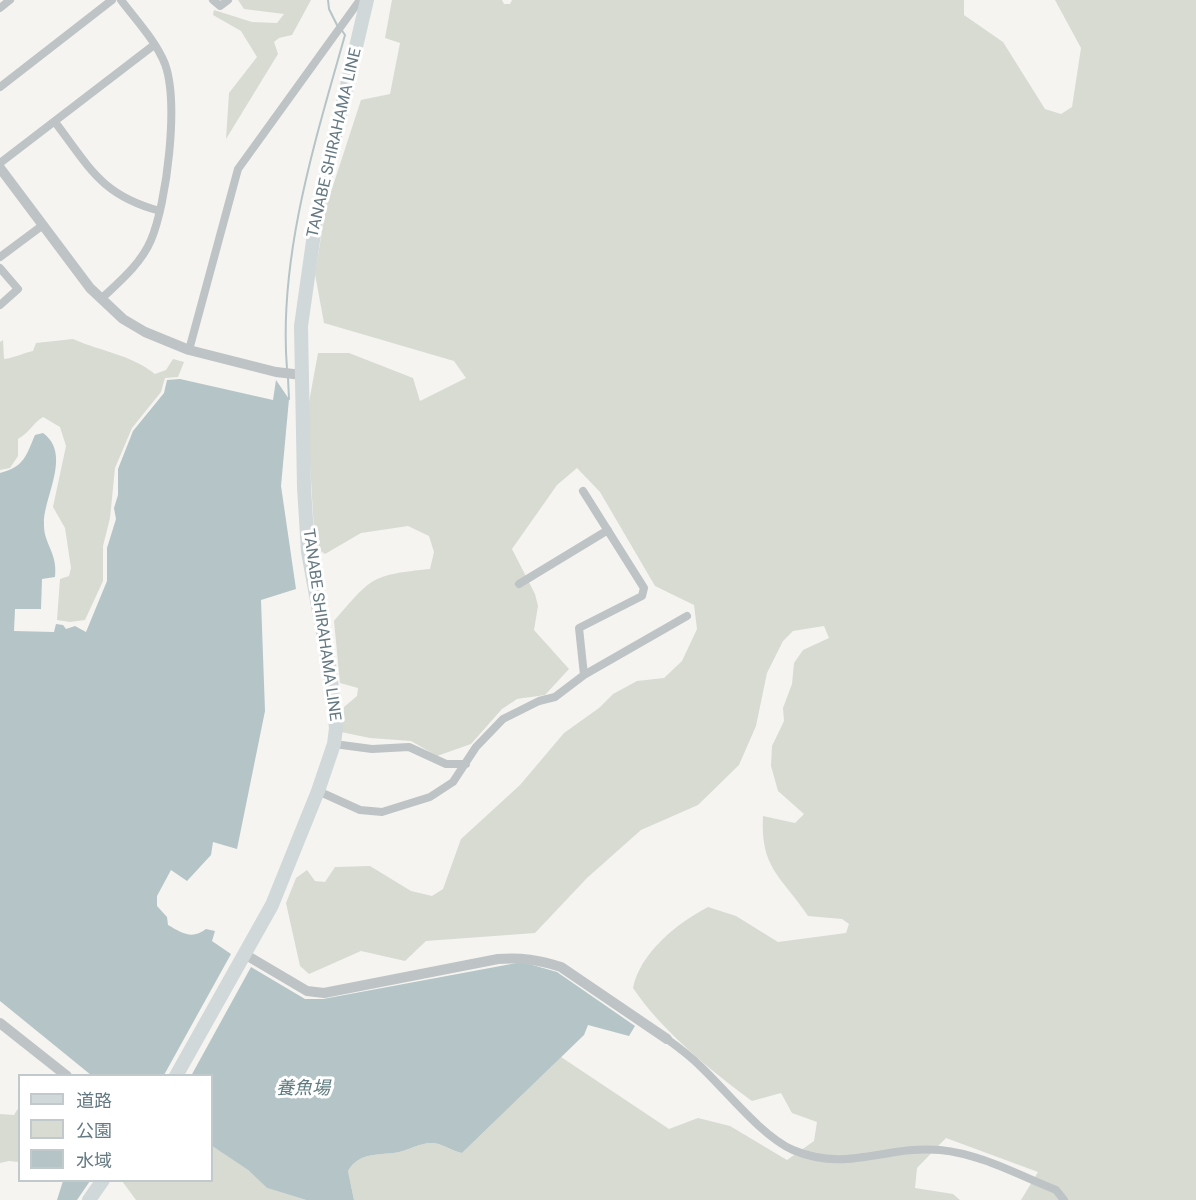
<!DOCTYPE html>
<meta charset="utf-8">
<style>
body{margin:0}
#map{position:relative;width:1196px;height:1200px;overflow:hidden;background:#f5f4f1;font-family:Roboto,"Noto Sans JP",sans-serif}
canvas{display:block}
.legend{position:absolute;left:18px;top:1074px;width:195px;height:108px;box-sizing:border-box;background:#fff;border:2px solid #c1c9cd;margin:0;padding:8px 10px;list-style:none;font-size:18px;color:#647982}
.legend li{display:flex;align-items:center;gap:12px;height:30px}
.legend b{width:30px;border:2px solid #c1c9cd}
</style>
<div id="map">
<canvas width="1196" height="1200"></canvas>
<ul class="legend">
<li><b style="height:8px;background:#d1d8da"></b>道路</li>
<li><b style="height:16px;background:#d7dbd2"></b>公園</li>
<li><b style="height:16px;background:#b5c4c6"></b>水域</li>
</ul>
</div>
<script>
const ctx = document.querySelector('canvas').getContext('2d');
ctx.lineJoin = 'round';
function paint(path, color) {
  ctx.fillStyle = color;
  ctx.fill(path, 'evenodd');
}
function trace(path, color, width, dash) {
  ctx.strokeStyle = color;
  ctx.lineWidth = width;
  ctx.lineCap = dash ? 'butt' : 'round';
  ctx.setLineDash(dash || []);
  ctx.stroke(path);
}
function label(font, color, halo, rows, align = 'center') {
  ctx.font = font + ' Roboto,"Noto Sans JP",sans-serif';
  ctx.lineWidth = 6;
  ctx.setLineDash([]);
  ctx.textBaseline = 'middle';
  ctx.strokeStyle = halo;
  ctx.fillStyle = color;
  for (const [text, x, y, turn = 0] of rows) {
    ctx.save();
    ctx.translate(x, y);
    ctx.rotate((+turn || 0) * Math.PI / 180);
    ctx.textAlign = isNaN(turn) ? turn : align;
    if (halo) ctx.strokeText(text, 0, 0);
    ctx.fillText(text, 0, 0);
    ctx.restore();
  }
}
paint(new Path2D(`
 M 238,0 L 311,0 L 292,35 L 279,38 L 274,42 L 278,54 L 226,139 L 229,93 L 257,57 L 241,31 L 213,15 L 214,10 L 252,22 L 277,23 L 284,14 L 244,9 Z
 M 392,0 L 502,0 L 504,4 L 510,4 L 512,0 L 964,0 L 964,15 L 1003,42 L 1045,109 L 1061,114 L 1072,107 L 1081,48 L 1055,0 L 1196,0 L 1196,1200 L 1021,1200 L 1038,1172 L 946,1138 L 917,1168 L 915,1188 L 953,1194 L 960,1200 L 354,1200 L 348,1171 C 360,1151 380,1156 399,1152 C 409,1150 420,1143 431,1143 C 443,1143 451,1151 462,1153 L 561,1057 L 669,1129 L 698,1118 L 730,1126 L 787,1160 L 814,1141 L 817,1122 L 792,1113 L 781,1093 L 752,1101 C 711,1071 661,1030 633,988 C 640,953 677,923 708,907 L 736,916 L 778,942 L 846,933 L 849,924 L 842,919 L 808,916 C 781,876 760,868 763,816 L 795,823 L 804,814 L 778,791 L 771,766 L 772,746 L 784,721 L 783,708 L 792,684 L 794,663 L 803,650 L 829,638 L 824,626 L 793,631 L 783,641 L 767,673 L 756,726 L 739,765 L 698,805 L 641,830 L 587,878 L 535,933 L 426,941 L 405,961 L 361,951 L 309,974 L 300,966 L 286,903 L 296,878 L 307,870 L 315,881 L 325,882 L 335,867 L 370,866 L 411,891 L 432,896 L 443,889 L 461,839 L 520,785 L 564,733 L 599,708 L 613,694 L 637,681 L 664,678 L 682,661 L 697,629 L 694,605 L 655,586 L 600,492 L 577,468 L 557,485 L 512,549 L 535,594 L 538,606 L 534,630 L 569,669 L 545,695 L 517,699 L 502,709 L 471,744 L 437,756 L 411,741 L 370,738 L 341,732 L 344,707 L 357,696 L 358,688 L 340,683 L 334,621 C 372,577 371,575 430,569 L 434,552 L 429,536 L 408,526 L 361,533 L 325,554 L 315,547 L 307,413 L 318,353 L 349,353 L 413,378 L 420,401 L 466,378 L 454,361 L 324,323 L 315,274 L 326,207 L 361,100 L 390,94 L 400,43 L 385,38 Z
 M 73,339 C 102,352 130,354 155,374 L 166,370 L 173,359 L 184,362 L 178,377 L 165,378 L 161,392 L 132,428 L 115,468 L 110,518 L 103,546 L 103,581 L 85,620 L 70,622 L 57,620 L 60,579 L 69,576 L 71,568 L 65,528 L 53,507 L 66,446 L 60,427 L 43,417 C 32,424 29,433 18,439 L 18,456 L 10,468 L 0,470 L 0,342 L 3,340 L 4,359 C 15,358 22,353 33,351 L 36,343 Z
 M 19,1107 L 19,1162 L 9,1161 L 0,1163 L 0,1114 L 14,1115 Z
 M 212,1146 L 248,1170 L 267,1188 L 306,1200 L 136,1200 L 122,1181 L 212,1180 Z`), '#d7dbd2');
paint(new Path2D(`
 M 180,379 L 273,400 L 276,380 L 289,399 L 281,486 L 296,589 L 261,600 L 265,711 L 237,849 L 213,842 L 211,855 L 187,881 L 171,870 L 157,896 L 157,906 L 167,917 L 168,925 C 182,933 192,940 206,929 L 215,931 L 212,941 L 231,954 L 164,1075 L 91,1075 L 0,1001 L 0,473 C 24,467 26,456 35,435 L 43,433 C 72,454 44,496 44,523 C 43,544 58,552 55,577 L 42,579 L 41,609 L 15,609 L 14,631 L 54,632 L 56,624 L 63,625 L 66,629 L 75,626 L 86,632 L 107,581 L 107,548 L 116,519 L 114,508 L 118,495 L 118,469 L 133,431 L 164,393 L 167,380 Z
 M 522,962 L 557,972 L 635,1026 L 629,1036 L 588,1025 L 584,1035 L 462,1153 C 451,1151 443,1143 431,1143 C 420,1143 409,1150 399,1152 C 379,1156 360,1151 348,1171 L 354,1200 L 306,1200 L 267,1188 L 248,1170 L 212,1146 L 212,1076 L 191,1076 L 251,967 L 305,999 L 323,999 Z
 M 63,1181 L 63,1180 L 90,1181 L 77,1200 L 57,1200 Z`), '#b5c4c6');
trace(new Path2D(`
 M 328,0 L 329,9 L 337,25
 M 287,369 C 278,258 315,141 345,35 L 341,29
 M 288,378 L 289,399`), '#b5c4c6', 2);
trace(new Path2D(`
 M 213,0 L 220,6 L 228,0
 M 0,8 L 10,0
 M 0,87 L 112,0
 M 55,122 C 90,168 101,195 160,211
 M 0,163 L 154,45
 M 0,257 L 43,225
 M 0,268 L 18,289 L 0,305
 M 101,299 C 119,282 141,264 151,240 C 167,202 179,103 165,64 C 156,41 136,20 121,0
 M 189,350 L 238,169 L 360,0
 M 583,491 L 644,588 L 642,596 L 579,628 L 584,675
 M 519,584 L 608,530
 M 334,744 L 372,749 L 409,747 L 446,764 L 466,764
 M 318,791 L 360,810 L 382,812 L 430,797 L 453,782 L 476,747 L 503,719 L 539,701 L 555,697 L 584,675 L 687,616
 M 667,1039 C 678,1047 689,1055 699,1065 C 725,1089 761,1136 793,1150 C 847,1173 886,1145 940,1150 C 981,1154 1018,1175 1056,1190 L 1064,1200`), '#bec3c5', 8);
trace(new Path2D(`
 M 0,168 L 90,288 L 123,319 L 145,332 L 189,350 L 276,372 L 302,375
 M 246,955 L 307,991 L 324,993 L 498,959 C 521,957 539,960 561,967 L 667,1039
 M 0,1023 L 67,1076`), '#bec3c5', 10);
trace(new Path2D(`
 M 176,1076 L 272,905 L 318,791 L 334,744 L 336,728 L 330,671 L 308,552 L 304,487 L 301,326 L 317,213 L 367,0
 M 89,1200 L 103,1180`), '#d1d8da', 14);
label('16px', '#647982', '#fff', [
 ["TANABE SHIRAHAMA LINE",335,143,-77],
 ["TANABE SHIRAHAMA LINE",321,625,82]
]);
label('italic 18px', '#5f7b7f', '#fff', [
 ["養魚場",303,1089]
]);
</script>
